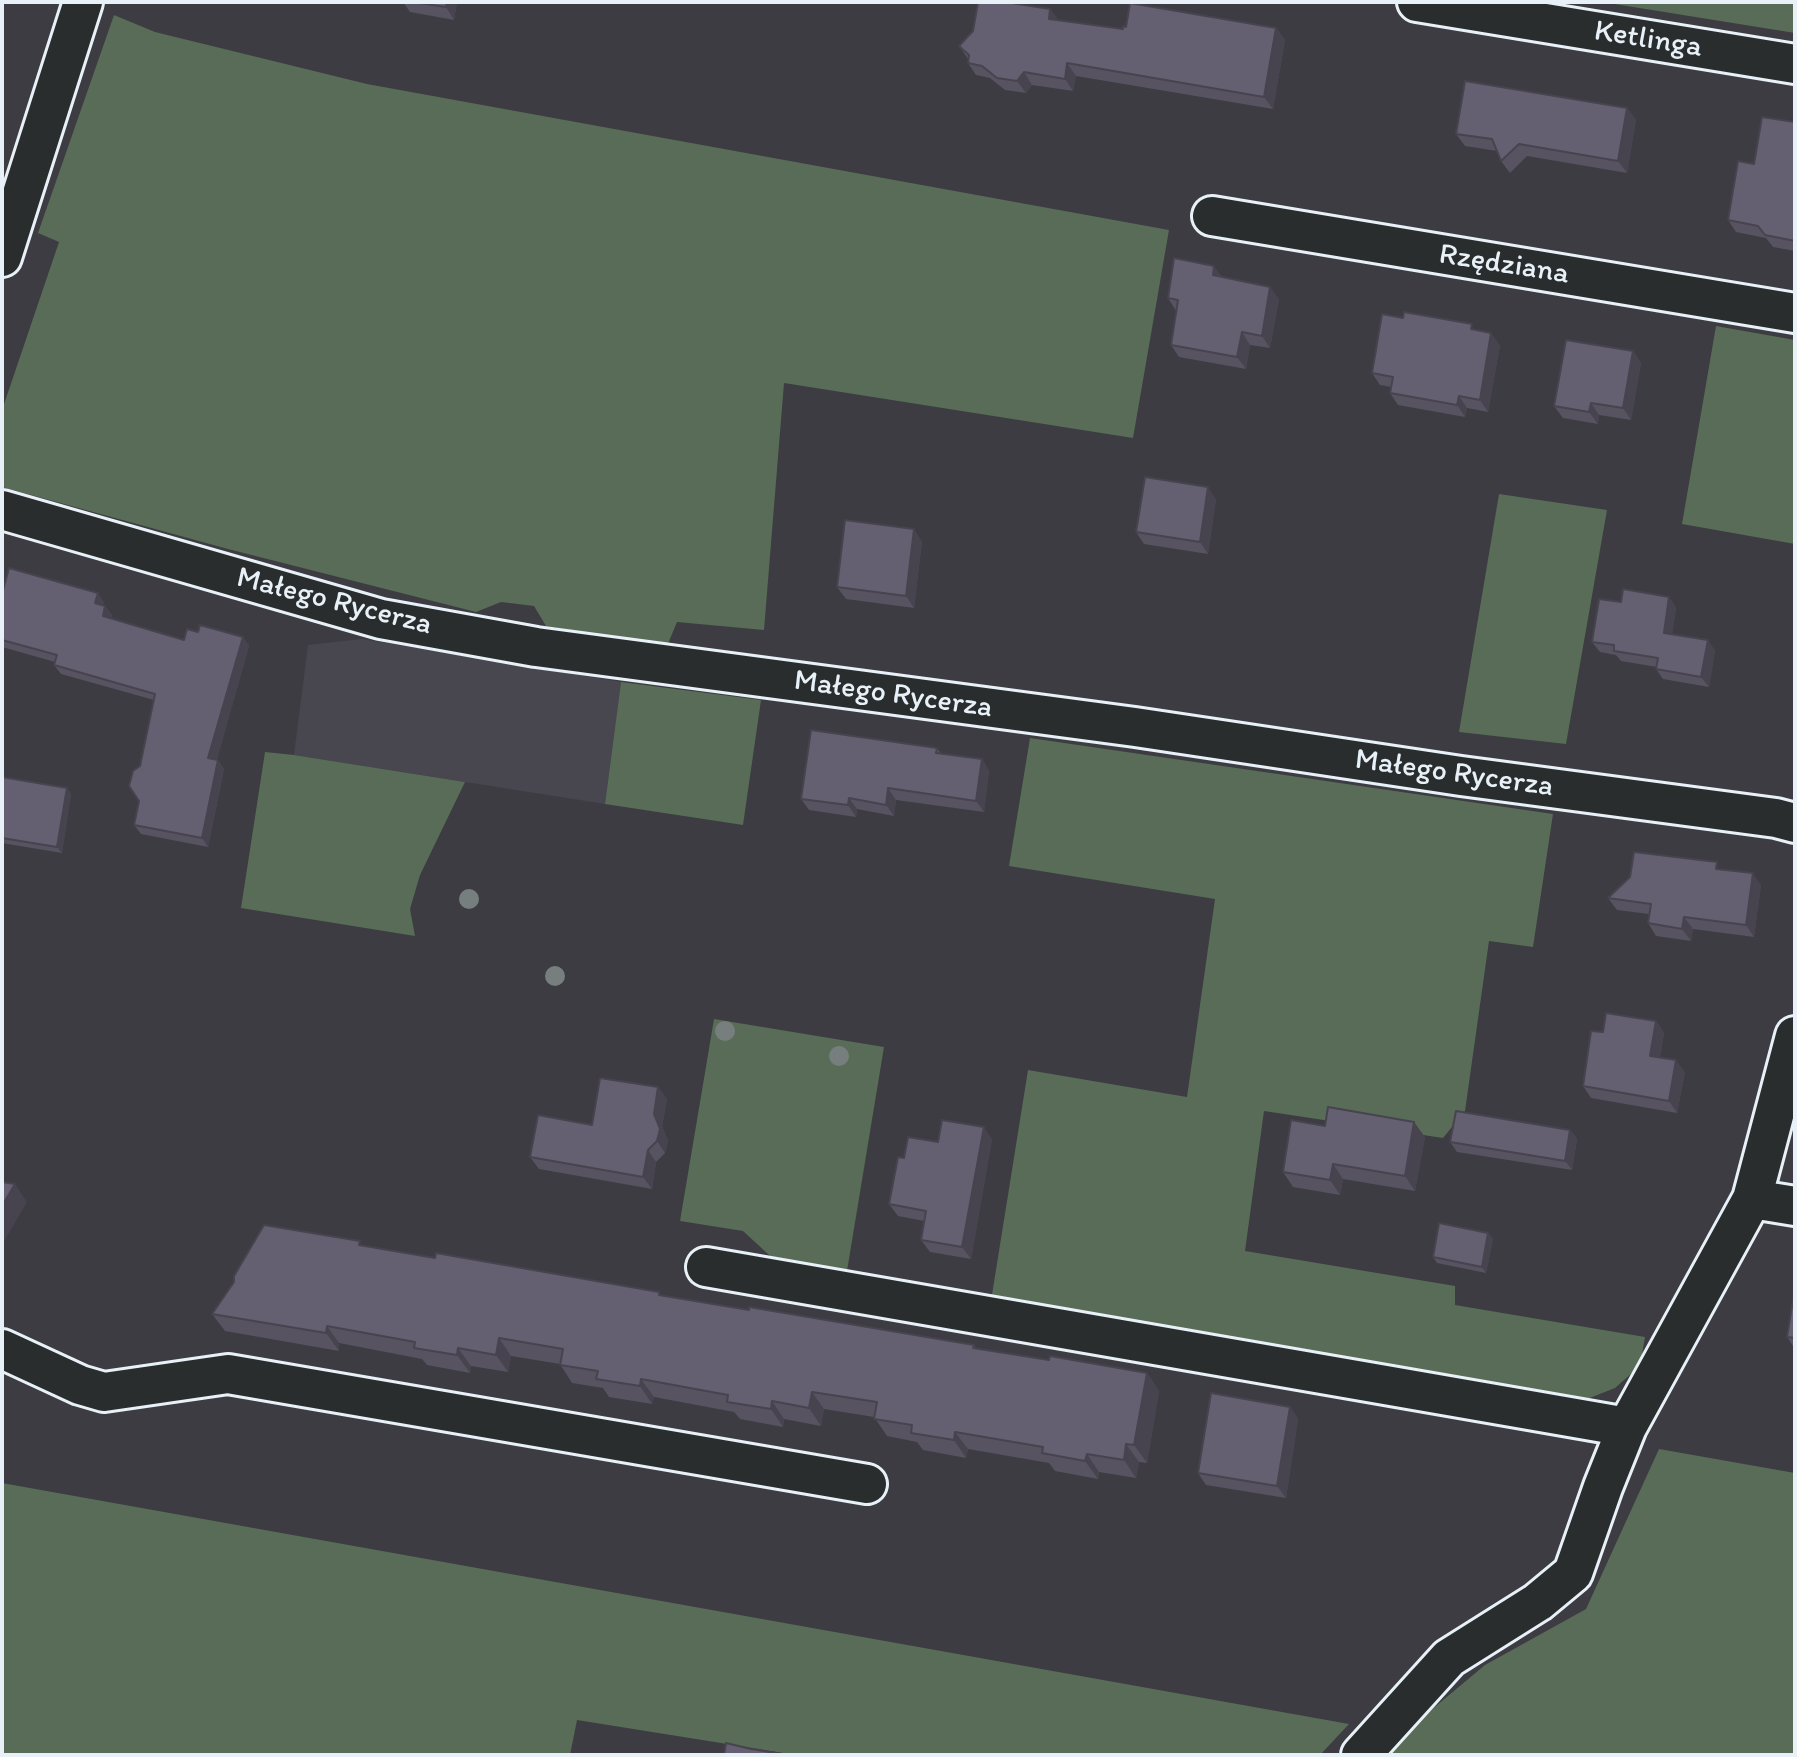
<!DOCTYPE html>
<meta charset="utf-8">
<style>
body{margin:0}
#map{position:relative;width:1797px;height:1757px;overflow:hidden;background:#3c3c42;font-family:Itim,sans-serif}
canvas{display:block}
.frame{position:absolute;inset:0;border:4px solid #e8f1f8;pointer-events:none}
</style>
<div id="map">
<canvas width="1797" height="1757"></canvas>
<div class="frame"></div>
</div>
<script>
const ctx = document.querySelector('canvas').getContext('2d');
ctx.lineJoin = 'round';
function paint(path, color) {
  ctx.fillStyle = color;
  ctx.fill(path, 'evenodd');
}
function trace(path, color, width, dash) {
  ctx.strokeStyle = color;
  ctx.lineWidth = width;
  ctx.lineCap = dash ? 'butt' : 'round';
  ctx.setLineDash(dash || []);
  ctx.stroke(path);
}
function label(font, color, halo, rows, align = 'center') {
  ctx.font = font + ' Itim,sans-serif';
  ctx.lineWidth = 5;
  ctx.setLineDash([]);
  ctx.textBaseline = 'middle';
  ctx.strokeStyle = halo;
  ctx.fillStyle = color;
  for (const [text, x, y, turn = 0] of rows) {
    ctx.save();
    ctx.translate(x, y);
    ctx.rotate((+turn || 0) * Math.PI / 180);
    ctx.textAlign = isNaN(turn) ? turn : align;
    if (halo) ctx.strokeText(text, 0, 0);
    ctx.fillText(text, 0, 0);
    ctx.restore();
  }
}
paint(new Path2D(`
 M 362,639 L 621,682 L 605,804 L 294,755 L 308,645 Z`), '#484750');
paint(new Path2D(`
 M 1602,2 L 1795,2 L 1795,33 Z
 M 114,15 L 155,32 L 367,84 L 1169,230 L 1133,438 L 784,383 L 764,630 L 677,622 L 667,646 L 546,626 L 534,606 L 501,602 L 476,612 L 228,549 L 2,487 L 2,410 L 59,242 L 38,233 Z
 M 1716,326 L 1795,340 L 1795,544 L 1682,524 Z
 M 1499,494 L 1607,510 L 1566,744 L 1459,732 Z
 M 621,682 L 761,700 L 743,825 L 605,804 Z
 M 1030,738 L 1553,814 L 1533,947 L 1489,941 L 1465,1111 L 1443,1138 L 1264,1111 L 1245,1251 L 1455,1286 L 1455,1305 L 1645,1337 L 1640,1366 L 1615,1388 L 1582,1401 L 991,1301 L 1028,1070 L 1187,1097 L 1215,899 L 1009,866 Z
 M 265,752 L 294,755 L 465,782 L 420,875 L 410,909 L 415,936 L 241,908 Z
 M 714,1019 L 884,1047 L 846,1277 L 781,1266 L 743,1231 L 680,1221 Z
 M 1659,1449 L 1795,1473 L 1795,1755 L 1380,1755 L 1412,1726 L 1485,1665 L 1586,1609 Z
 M 2,1483 L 1349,1724 L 1320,1755 L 796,1755 L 577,1720 L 570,1755 L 2,1755 Z`), '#586c57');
const minor = new Path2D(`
 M 1417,2 L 1795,64
 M 1212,216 L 1795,313
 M 2,257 L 83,2
 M 2,510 L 381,619 L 536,647 L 1135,727 L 1461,776 L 1776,818 L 1795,823
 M 1752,1199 L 1795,1206
 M 706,1267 L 1627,1427 L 1752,1199 L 1795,1036
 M 2,1349 L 80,1385 L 104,1392 L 228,1374 L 867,1484
 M 1361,1755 L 1449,1658 L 1538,1602 L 1573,1573 L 1603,1487 L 1627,1427`);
trace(minor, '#e8f1f8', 44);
trace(minor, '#2a2d2e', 38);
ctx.fillStyle = '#777f7e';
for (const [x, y] of [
 [469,899],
 [555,976],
 [725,1031],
 [839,1056]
]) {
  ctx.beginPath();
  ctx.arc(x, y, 10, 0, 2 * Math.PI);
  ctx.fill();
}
paint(new Path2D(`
 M 403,2 L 457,2 L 454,20 L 410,12 Z
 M 1050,9 L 1058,20 L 1123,29 L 1126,27 L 1276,28 L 1285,40 L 1273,109 L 1076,76 L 1073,91 L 1032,85 L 1026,93 L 1005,90 L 990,78 L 976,75 L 968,63 L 968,59 L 959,46 Z
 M 1627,108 L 1636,120 L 1627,173 L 1527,156 L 1510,173 L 1501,161 L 1497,151 L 1465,146 L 1456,134 Z
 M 1795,122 L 1795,251 L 1773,247 L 1766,238 L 1736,232 L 1728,220 L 1754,164 Z
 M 1223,277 L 1279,299 L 1270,348 L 1250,345 L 1246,369 L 1179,357 L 1171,345 L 1176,311 L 1168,298 Z
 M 1476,330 L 1500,345 L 1488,412 L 1467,408 L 1465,417 L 1398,405 L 1390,393 L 1391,387 L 1380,385 L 1372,373 Z
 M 1633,351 L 1641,363 L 1631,420 L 1599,415 L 1598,424 L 1563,418 L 1554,406 Z
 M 1216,499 L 1208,554 L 1144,544 L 1136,532 Z
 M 922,541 L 914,608 L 846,599 L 837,587 Z
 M 2,594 L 104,602 L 103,605 L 105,606 L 112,615 L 111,619 L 184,640 L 198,632 L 243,637 L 249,646 L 217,759 L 224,769 L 208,847 L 141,834 L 134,825 L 139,801 L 140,766 L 154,700 L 61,674 L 54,665 L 55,662 L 2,647 Z
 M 1669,597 L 1676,608 L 1672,634 L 1715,650 L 1709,687 L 1663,679 L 1656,669 L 1657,667 L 1621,661 L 1616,655 L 1600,652 L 1592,642 L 1621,602 Z
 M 937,748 L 941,754 L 982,759 L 989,771 L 984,812 L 896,800 L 894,816 L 857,809 L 856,817 L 809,810 L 801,799 Z
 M 2,777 L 67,788 L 71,794 L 62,853 L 2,843 Z
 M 1722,869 L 1761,885 L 1754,937 L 1693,929 L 1691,941 L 1656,936 L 1648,923 L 1649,914 L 1617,910 L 1608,898 Z
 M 1656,1021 L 1664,1033 L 1660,1057 L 1685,1072 L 1677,1113 L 1591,1098 L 1583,1086 L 1603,1032 Z
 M 658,1087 L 667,1099 L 662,1126 L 668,1141 L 665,1153 L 656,1162 L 652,1189 L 539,1169 L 530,1157 L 592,1125 Z
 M 1325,1126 L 1425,1137 L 1415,1191 L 1343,1179 L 1340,1195 L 1293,1187 L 1283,1172 Z
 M 1570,1130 L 1577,1139 L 1572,1170 L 1457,1152 L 1450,1142 Z
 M 992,1139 L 971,1259 L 930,1252 L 921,1240 L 924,1221 L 898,1216 L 889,1204 L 904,1158 L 938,1142 Z
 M 1488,1233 L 1493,1239 L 1486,1273 L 1437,1263 L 1433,1257 Z
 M 363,1246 L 435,1258 L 659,1292 L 661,1295 L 749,1310 L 974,1345 L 976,1348 L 1049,1360 L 1147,1373 L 1159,1391 L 1147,1463 L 1139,1462 L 1136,1478 L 1099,1472 L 1098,1479 L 1055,1471 L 1049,1463 L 968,1449 L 966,1458 L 923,1450 L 917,1442 L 887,1436 L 874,1417 L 824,1409 L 821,1426 L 784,1419 L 783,1427 L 740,1419 L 734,1412 L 654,1397 L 652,1404 L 609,1397 L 603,1388 L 572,1383 L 560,1364 L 511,1356 L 508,1372 L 471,1366 L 470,1373 L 427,1365 L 422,1359 L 339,1343 L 339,1351 L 225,1331 L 212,1314 L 234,1282 Z
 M 1795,1288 L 1795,1349 L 1787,1337 Z
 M 1290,1407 L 1298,1419 L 1286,1498 L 1206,1485 L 1198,1473 Z`), '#575361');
paint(new Path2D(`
 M 447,2 L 457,2 L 454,20 L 446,7 Z
 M 1050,9 L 1059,21 L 1049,19 Z
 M 1276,28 L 1285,40 L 1273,109 L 1264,97 Z
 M 1067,63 L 1076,76 L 1073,91 L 1065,79 Z
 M 1024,72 L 1032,85 L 1026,93 L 1017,81 Z
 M 1627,108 L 1636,120 L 1627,173 L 1618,161 Z
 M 1214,266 L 1223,278 L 1213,275 Z
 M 1270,287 L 1279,299 L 1270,348 L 1262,336 Z
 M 1242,332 L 1250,345 L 1246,369 L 1237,357 Z
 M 1491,333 L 1500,345 L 1488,412 L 1480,400 Z
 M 1633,351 L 1641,363 L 1631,420 L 1623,408 Z
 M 1459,396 L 1467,408 L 1465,417 L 1457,405 Z
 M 1591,403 L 1599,415 L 1598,424 L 1589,412 Z
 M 1208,487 L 1216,499 L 1208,554 L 1200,542 Z
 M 914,529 L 922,541 L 914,608 L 906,596 Z
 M 98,593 L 104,602 L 101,612 L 95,603 Z
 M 1669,597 L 1676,608 L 1671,643 L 1664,633 Z
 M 105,606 L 112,615 L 109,625 L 103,616 Z
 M 243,637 L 249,646 L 215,767 L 208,758 Z
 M 1708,640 L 1715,650 L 1709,687 L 1701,677 Z
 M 982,759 L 989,771 L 984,812 L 976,801 Z
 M 218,760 L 224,769 L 208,847 L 202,838 Z
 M 67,788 L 71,794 L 62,853 L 57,847 Z
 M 888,788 L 896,800 L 894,816 L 886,805 Z
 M 849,798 L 857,809 L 856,817 L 848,805 Z
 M 1753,873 L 1761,885 L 1754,937 L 1746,925 Z
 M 1684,917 L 1693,929 L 1691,941 L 1682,929 Z
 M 1656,1021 L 1664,1033 L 1659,1068 L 1650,1056 Z
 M 1676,1060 L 1685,1072 L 1677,1113 L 1669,1101 Z
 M 658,1087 L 667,1099 L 662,1126 L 668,1141 L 665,1153 L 657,1141 L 654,1114 Z
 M 1414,1122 L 1425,1137 L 1415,1191 L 1405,1176 Z
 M 984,1127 L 992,1139 L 971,1259 L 962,1247 Z
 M 1570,1130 L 1577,1139 L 1572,1170 L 1565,1161 Z
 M 648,1150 L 656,1162 L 652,1189 L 643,1177 Z
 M 1333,1164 L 1343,1179 L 1340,1195 L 1330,1180 Z
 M 15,1184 L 27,1202 L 2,1245 L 2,1206 Z
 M 1488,1233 L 1493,1239 L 1486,1273 L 1482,1267 Z
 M 327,1326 L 339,1343 L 339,1351 L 326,1333 Z
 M 499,1338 L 511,1356 L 508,1372 L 496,1355 Z
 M 458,1348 L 471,1366 L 470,1373 L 457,1355 Z
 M 1147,1373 L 1159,1391 L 1147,1463 L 1134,1445 Z
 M 641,1379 L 654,1397 L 652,1404 L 640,1386 Z
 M 812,1392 L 824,1409 L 821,1426 L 809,1408 Z
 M 772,1401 L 784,1419 L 783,1427 L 771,1409 Z
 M 1290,1407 L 1298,1419 L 1286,1498 L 1277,1486 Z
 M 955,1432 L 968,1449 L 966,1458 L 954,1440 Z
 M 1126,1444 L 1139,1462 L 1136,1478 L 1124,1460 Z
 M 1087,1454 L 1099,1472 L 1098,1479 L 1085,1461 Z`), '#47434f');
const building = new Path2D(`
 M 412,2 L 447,2 L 446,7 Z
 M 978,2 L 1005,2 L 1050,9 L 1049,19 L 1123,29 L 1123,26 L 1126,27 L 1130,3 L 1276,28 L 1264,97 L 1067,63 L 1065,79 L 1024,72 L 1017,81 L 997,78 L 982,66 L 968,63 L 969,55 L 959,46 L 973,31 Z
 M 1465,81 L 1627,108 L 1618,161 L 1519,144 L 1501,161 L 1492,139 L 1456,134 Z
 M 1762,117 L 1795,122 L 1795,241 L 1765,235 L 1758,226 L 1728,220 L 1738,161 L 1754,164 Z
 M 1174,258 L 1214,266 L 1213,275 L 1270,287 L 1262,336 L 1242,332 L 1237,357 L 1171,345 L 1178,300 L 1168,298 Z
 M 1404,312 L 1472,324 L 1471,329 L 1491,333 L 1480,400 L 1459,396 L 1457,405 L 1390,393 L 1393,377 L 1372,373 L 1382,314 L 1403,318 Z
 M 1566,340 L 1633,351 L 1623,408 L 1591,403 L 1589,412 L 1554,406 Z
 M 1145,477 L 1208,487 L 1200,542 L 1136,532 Z
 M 845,520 L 914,529 L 906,596 L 837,587 Z
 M 9,568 L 98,593 L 95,603 L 105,606 L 103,616 L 184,640 L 187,629 L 198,632 L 200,625 L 243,637 L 208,758 L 218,760 L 202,838 L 134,825 L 139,801 L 129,786 L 133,771 L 140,766 L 155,694 L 54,665 L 57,655 L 2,640 L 2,594 Z
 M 1623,589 L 1669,597 L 1664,633 L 1708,640 L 1701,677 L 1656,669 L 1658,658 L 1614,651 L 1614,645 L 1592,642 L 1599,599 L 1621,602 Z
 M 811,730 L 937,748 L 936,753 L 982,759 L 976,801 L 888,788 L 886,805 L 849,798 L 848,805 L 801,799 Z
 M 2,777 L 67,788 L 57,847 L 2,838 Z
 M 1634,852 L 1717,862 L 1716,869 L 1753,873 L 1746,925 L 1684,917 L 1682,929 L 1648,923 L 1651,904 L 1608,898 L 1630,877 Z
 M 1606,1013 L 1656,1021 L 1650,1056 L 1676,1060 L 1669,1101 L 1583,1086 L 1591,1031 L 1603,1032 Z
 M 600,1078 L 658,1087 L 654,1114 L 660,1129 L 657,1141 L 648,1150 L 643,1177 L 530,1157 L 538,1115 L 592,1125 Z
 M 1328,1107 L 1414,1122 L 1405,1176 L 1333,1164 L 1330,1180 L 1283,1172 L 1291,1120 L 1325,1126 Z
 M 1456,1111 L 1570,1130 L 1565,1161 L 1450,1142 Z
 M 942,1120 L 984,1127 L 962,1247 L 921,1240 L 926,1211 L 889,1204 L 898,1157 L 904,1158 L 908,1137 L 938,1142 Z
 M 2,1182 L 15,1184 L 2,1206 Z
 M 1439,1223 L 1488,1233 L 1482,1267 L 1433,1257 Z
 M 264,1225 L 360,1241 L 359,1245 L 435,1258 L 436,1253 L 659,1292 L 659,1295 L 749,1310 L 749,1307 L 974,1345 L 973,1348 L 1049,1360 L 1050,1356 L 1147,1373 L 1134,1445 L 1126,1444 L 1124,1460 L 1087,1454 L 1085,1461 L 1042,1453 L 1043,1447 L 955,1432 L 954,1440 L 911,1433 L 912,1425 L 874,1419 L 877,1402 L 812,1392 L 809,1408 L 772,1401 L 771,1409 L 727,1402 L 728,1395 L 641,1379 L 640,1386 L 596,1379 L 598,1371 L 560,1365 L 563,1349 L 499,1338 L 496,1355 L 458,1348 L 457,1355 L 414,1348 L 415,1342 L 327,1326 L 326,1333 L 212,1314 L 234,1282 L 234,1276 Z
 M 1795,1288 L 1795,1338 L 1787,1337 Z
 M 1211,1393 L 1290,1407 L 1277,1486 L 1198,1473 Z
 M 726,1743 L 751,1749 L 788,1755 L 724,1755 Z`);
paint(building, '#656071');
trace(building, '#47434f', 2);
label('30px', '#e8f1f8', '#2a2d2e', [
 ["Ketlinga",1648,40,9],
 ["Rzędziana",1504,265,9],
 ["Małego Rycerza",334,602,14],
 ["Małego Rycerza",893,695,8],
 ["Małego Rycerza",1454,774,8]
]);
</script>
